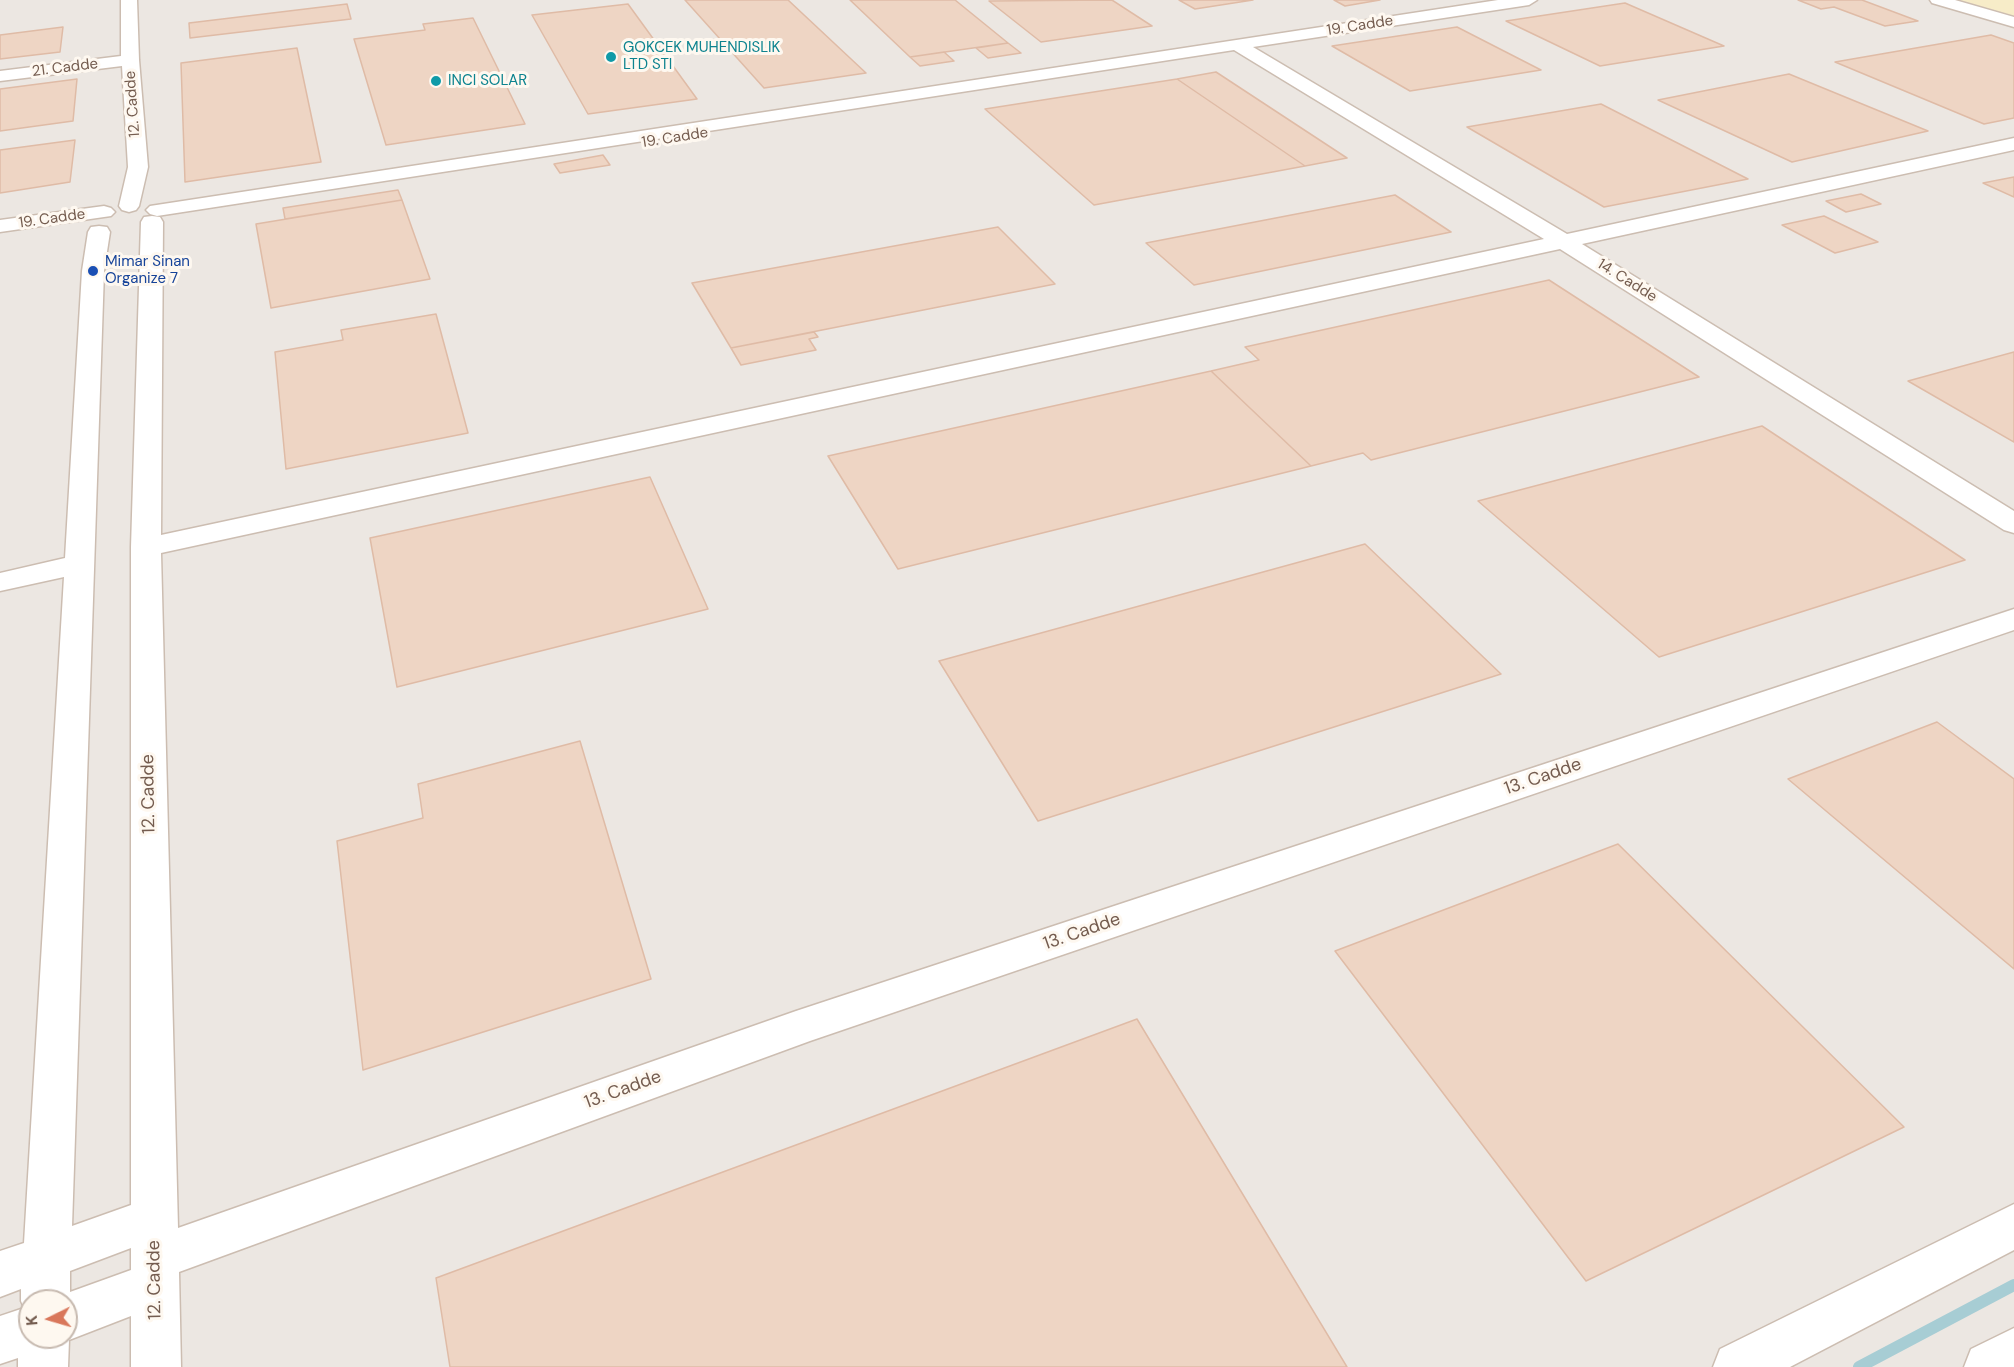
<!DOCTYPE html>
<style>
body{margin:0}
#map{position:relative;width:2014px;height:1367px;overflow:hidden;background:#fbf4ea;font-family:"DM Sans",sans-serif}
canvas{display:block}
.north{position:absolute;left:18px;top:1289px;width:60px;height:60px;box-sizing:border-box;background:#fef8f0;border:2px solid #c7bab0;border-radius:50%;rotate:265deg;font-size:16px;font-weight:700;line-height:24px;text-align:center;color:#745c4f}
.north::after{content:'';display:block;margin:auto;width:21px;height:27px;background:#d9775b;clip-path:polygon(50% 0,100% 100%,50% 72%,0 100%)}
</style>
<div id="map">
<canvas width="2014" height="1367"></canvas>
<div class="north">K</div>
</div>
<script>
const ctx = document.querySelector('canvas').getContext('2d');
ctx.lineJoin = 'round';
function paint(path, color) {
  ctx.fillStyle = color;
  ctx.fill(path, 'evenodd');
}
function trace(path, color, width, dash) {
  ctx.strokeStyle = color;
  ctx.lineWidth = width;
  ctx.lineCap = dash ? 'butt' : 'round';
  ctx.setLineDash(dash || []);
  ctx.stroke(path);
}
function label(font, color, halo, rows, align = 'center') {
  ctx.font = font + ' "DM Sans",sans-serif';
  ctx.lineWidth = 6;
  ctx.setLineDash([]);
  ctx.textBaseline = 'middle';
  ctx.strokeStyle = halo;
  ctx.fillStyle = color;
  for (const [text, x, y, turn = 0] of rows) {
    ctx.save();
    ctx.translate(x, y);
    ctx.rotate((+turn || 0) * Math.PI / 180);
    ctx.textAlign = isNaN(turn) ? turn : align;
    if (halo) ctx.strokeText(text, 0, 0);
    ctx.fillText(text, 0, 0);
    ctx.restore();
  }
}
paint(new Path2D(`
 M 0,0 L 1956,0 L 2014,17 L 2014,1367 L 0,1367 ZM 30,1301 L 66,1301 L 66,1337 L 30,1337 Z`), '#ece7e2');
paint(new Path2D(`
 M 1956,0 L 2014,0 L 2014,17 Z`), '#f7ecc8');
trace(new Path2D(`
 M 1859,1367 L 2014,1285`), '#a7cdd4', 12);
const building = new Path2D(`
 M 685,0 L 788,0 L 866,73 L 764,88 Z
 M 850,0 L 955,0 L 1008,43 L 910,57 Z
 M 1112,0 L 1152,26 L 1041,42 L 989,1 Z
 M 1179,0 L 1253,0 L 1195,9 Z
 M 1334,0 L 1380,0 L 1345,6 Z
 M 1798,0 L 1862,0 L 1918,21 L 1885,26 L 1834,7 L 1821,9 Z
 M 1625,3 L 1724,46 L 1600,66 L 1506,21 Z
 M 347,4 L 351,19 L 190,38 L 189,23 Z
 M 628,4 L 697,99 L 588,114 L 532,15 Z
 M 473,18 L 525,124 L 386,145 L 354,39 L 425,30 L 423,24 Z
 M 63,27 L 60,52 L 0,59 L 0,35 Z
 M 1457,27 L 1541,70 L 1410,91 L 1332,46 Z
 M 1991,35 L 2014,43 L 2014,118 L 1984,124 L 1835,62 Z
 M 1008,43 L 1021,53 L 988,58 L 976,48 Z
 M 297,48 L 321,162 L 185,182 L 181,63 Z
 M 944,52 L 954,61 L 920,66 L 910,57 Z
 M 1216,72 L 1347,158 L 1305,166 L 1177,79 Z
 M 1789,74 L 1928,131 L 1792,162 L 1658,100 Z
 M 77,79 L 73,121 L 0,131 L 0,89 Z
 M 1177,79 L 1305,166 L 1094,205 L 985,109 Z
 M 1601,104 L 1748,179 L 1604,207 L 1467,127 Z
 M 75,140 L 70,182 L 0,193 L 0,150 Z
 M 603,155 L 610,165 L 560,173 L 554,164 Z
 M 2014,177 L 2014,197 L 1983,183 Z
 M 398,190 L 402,200 L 285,219 L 283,208 Z
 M 1861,194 L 1881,204 L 1846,212 L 1826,201 Z
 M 1395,195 L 1451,232 L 1194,285 L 1146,243 Z
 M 402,200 L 430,279 L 271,308 L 256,224 Z
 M 1824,216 L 1878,242 L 1835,253 L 1782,225 Z
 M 998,227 L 1055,284 L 731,348 L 692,283 Z
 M 1549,280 L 1699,377 L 1371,460 L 1363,453 L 1311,466 L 1211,371 L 1259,360 L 1245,347 Z
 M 436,314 L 468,433 L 286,469 L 275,352 L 343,340 L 341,330 Z
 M 814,332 L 818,337 L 809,339 L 816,350 L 741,365 L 731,348 Z
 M 2014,352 L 2014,442 L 1908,381 Z
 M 1211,371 L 1311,466 L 898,569 L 828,456 Z
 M 1762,426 L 1965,560 L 1659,657 L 1478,501 Z
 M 650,477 L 708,609 L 397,687 L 370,538 Z
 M 1365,544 L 1501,674 L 1038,821 L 939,661 Z
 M 1937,722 L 2014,779 L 2014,969 L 1788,779 Z
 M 580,741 L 651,979 L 363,1070 L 337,841 L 423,818 L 418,784 Z
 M 1618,844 L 1904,1127 L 1586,1281 L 1335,951 Z
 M 1137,1019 L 1347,1367 L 450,1367 L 436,1278 Z`);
paint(building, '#eed5c4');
trace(building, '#dfbba6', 1.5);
const minor = new Path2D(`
 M 121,0 L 137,0 L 139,60 L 148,167 L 139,206 L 136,210 L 129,212 L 122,210 L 119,206 L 128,167 L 122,66 L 0,81 L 0,71 L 121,56 Z
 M 1498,0 L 1537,0 L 1529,5 L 1253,47 L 1567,234 L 2014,138 L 2014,150 L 1582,244 L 2014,511 L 2014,533 L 2004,530 L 1560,249 L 161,553 L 178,1228 L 796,1011 L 2014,609 L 2014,630 L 810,1041 L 179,1272 L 181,1367 L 131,1367 L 131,1316 L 69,1340 L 68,1367 L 18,1367 L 18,1358 L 0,1364 L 0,1316 L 24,1308 L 21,1301 L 21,1289 L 0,1297 L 0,1251 L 24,1243 L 64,577 L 0,591 L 0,573 L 65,558 L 82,271 L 88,232 L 91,227 L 99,226 L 107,227 L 110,232 L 104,271 L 72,1226 L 131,1205 L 131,547 L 141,222 L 144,217 L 152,216 L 160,217 L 163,222 L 161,535 L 1544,239 L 1234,50 L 157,216 L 150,214 L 146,210 L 150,206 ZM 131,1248 L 131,1270 L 70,1292 L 70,1271 ZM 30,1301 L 66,1301 L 66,1337 L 30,1337 Z
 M 1930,0 L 1955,0 L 2014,17 L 2014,27 L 1932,3 Z
 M 104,206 L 111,208 L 115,212 L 111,216 L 0,232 L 0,220 Z
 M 2014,1204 L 2014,1250 L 1790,1367 L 1713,1367 L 1720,1349 Z
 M 2014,1328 L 2014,1367 L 1964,1367 L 1971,1349 Z`);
trace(minor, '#ccbdb1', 3);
paint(minor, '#fff');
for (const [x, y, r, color] of [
 [611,57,6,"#0f9aa8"],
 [436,81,6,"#0f9aa8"],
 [93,271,6,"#1a4fb4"]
]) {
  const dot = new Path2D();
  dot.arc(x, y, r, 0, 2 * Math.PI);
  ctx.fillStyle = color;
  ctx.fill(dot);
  trace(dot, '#fef8f0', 2);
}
label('15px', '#745c4f', '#fef8f0', [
 ["19. Cadde",1360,26,-9],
 ["21. Cadde",65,68,-7],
 ["12. Cadde",133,104,-94],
 ["19. Cadde",675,138,-9],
 ["19. Cadde",52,219,-8],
 ["14. Cadde",1627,281,32]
]);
label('15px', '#0d838f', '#fef8f0', [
 ["GOKCEK MUHENDISLIK",623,48],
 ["LTD STI",623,65],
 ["INCI SOLAR",448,81]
], 'left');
label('15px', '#164399', '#fef8f0', [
 ["Mimar Sinan",105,262],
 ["Organize 7",105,279]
], 'left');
label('18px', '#745c4f', '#fef8f0', [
 ["13. Cadde",1543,777,-19],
 ["12. Cadde",149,794,-91],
 ["13. Cadde",1082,932,-19],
 ["13. Cadde",623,1090,-20],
 ["12. Cadde",155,1280,-91]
]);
</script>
